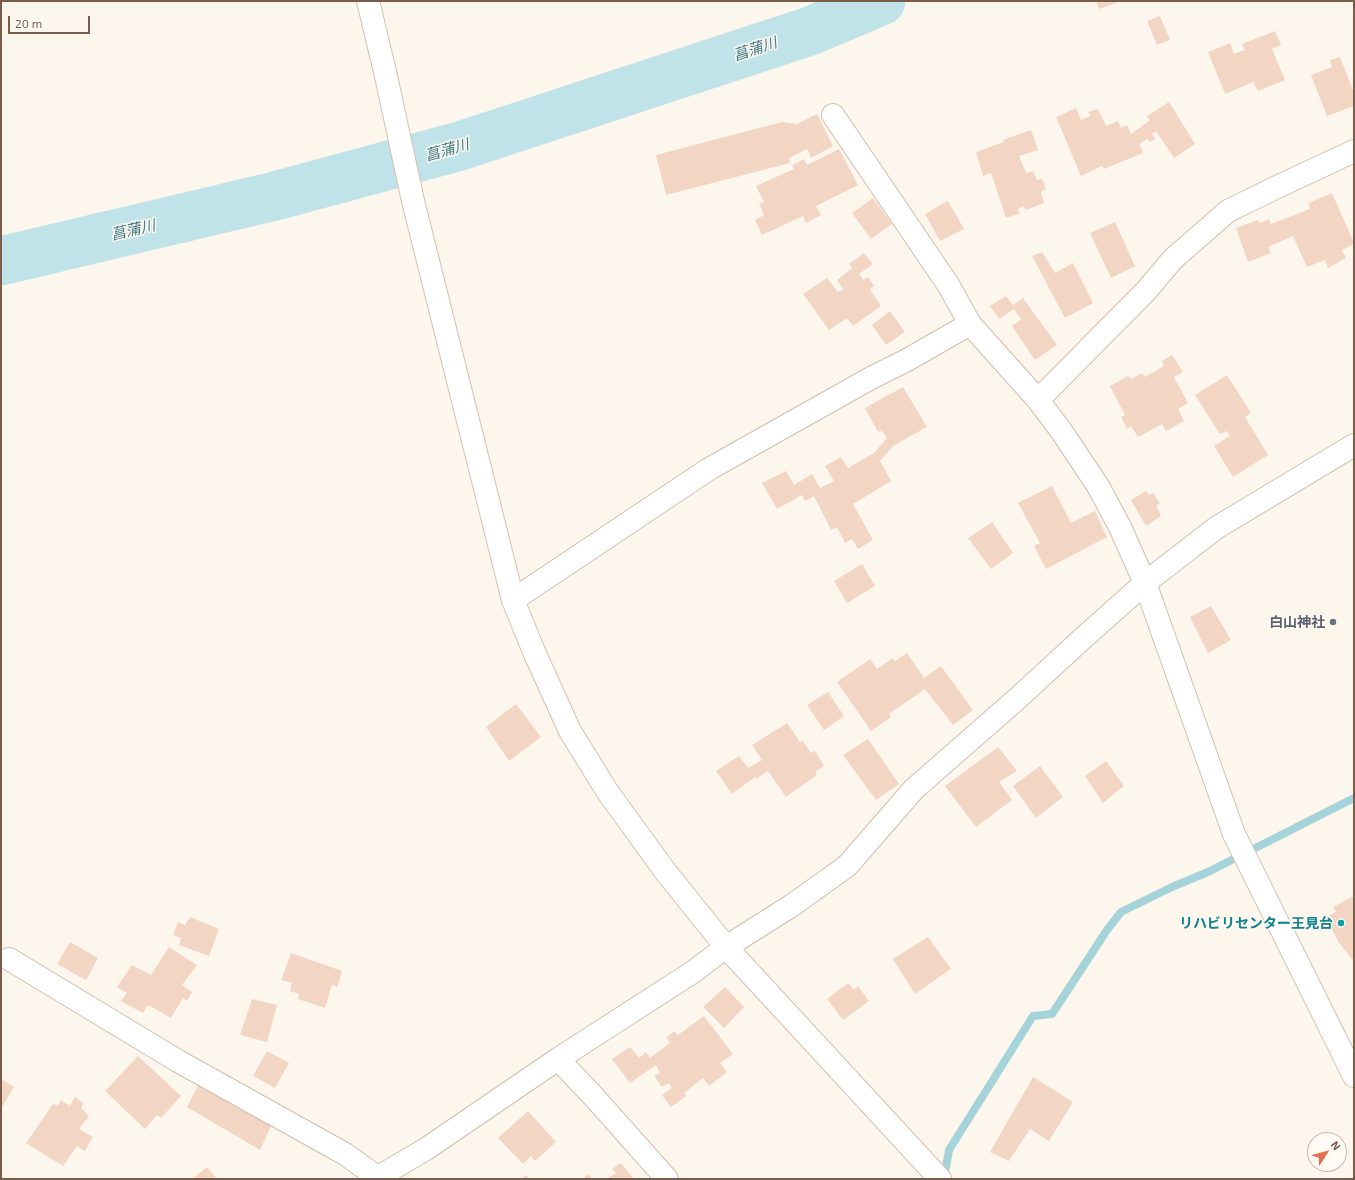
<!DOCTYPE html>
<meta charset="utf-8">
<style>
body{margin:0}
#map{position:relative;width:1355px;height:1180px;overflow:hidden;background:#fdf6ec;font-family:"Exo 2",sans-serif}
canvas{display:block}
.frame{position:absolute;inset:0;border:2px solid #7a5c4d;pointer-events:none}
.north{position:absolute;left:1307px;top:1132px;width:40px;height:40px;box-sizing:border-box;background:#fffaf3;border:1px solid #cabbb1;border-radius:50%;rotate:54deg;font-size:11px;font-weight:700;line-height:16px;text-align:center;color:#7a5c4d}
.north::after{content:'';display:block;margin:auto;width:14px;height:18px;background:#e76f51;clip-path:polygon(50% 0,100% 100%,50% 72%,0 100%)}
.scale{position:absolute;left:8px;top:16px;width:82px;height:18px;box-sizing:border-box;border:2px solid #7a5c4d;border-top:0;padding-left:5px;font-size:12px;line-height:14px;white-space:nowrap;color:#7a5c4d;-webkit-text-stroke:3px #fffaf3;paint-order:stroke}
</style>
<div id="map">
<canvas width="1355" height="1180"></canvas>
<div class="frame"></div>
<div class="north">N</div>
<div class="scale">20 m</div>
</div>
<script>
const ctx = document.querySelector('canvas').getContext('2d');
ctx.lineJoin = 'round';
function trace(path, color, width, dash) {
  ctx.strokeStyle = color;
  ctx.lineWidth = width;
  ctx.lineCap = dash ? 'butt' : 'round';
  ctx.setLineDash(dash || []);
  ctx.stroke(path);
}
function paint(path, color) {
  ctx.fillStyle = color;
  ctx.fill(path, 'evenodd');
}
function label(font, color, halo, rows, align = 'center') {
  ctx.font = font + ' "Exo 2","Noto Sans JP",sans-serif';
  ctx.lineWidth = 3;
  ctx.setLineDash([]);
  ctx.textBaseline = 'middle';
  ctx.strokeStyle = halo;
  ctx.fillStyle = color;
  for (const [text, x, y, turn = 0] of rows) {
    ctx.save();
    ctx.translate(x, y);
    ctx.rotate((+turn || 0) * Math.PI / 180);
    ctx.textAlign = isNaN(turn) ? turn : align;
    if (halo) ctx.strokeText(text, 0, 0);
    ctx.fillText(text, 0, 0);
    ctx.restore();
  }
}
trace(new Path2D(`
 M 944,1178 L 949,1150 L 1033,1016 L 1052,1014 L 1107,930 L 1121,912 L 1172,887 L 1208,872 L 1354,798`), '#a5d3da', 8);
trace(new Path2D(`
 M 1,261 L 275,196 L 460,146 L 810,31 L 881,1`), '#bfe3e8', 49);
paint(new Path2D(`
 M 1096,1 L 1121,1 L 1099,9 Z
 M 1160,16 L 1170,40 L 1157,45 L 1147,21 Z
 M 1275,31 L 1281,45 L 1272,49 L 1285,80 L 1258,91 L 1253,82 L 1225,94 L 1208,52 L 1230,43 L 1234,54 L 1245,50 L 1242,44 Z
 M 1340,57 L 1354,93 L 1354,106 L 1327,116 L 1311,75 L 1332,67 L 1330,60 Z
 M 1169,102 L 1195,144 L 1174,158 L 1156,131 L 1152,134 L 1155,139 L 1150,142 L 1147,139 L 1139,144 L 1143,153 L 1104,169 L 1102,166 L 1081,176 L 1056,117 L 1076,108 L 1081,120 L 1090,116 L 1088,112 L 1098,109 L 1106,126 L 1118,121 L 1121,128 L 1127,125 L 1131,134 L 1150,120 L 1147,116 Z
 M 817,114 L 833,146 L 811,158 L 807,149 L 789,158 L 790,163 L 666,195 L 656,155 L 782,122 L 797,124 Z
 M 1031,130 L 1038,150 L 1019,156 L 1026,173 L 1033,171 L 1037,180 L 1042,179 L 1046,189 L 1041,192 L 1044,203 L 1026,210 L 1024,206 L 1018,209 L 1020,213 L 1006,218 L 991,173 L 983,176 L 976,152 L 1004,142 L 1003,140 Z
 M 839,149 L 858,185 L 816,206 L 821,215 L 806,223 L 803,216 L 762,235 L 755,220 L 764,215 L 759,204 L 764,202 L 756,186 L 794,169 L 792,165 L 804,159 L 807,165 Z
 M 1332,193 L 1354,243 L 1354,244 L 1342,250 L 1346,258 L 1328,268 L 1325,260 L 1307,267 L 1293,236 L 1268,247 L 1271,253 L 1248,262 L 1236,228 L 1258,220 L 1260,223 L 1269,219 L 1271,224 L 1310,209 L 1308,203 Z
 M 873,198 L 892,224 L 871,239 L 852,213 Z
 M 948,201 L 964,229 L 940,241 L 925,214 Z
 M 1115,222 L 1135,266 L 1111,278 L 1090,233 Z
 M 1042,252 L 1055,273 L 1073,263 L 1093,303 L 1065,318 L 1032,256 Z
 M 864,253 L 873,264 L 859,274 L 863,280 L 868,277 L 874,286 L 870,289 L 881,306 L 853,326 L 847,318 L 829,330 L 803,294 L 827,278 L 838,292 L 843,289 L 837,280 L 852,268 L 849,264 Z
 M 1006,296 L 1013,305 L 1023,298 L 1057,345 L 1035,360 L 1012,326 L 1021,319 L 1014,309 L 999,319 L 990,306 Z
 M 890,311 L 905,332 L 886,345 L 872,325 Z
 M 1172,355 L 1183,372 L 1174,377 L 1188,403 L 1178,409 L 1184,421 L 1166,431 L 1162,424 L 1138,437 L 1131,426 L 1127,429 L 1121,417 L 1125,415 L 1110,386 L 1128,376 L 1131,379 L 1142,373 L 1145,377 L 1164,366 L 1162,361 Z
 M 1227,375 L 1251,413 L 1245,417 L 1268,455 L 1233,477 L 1214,446 L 1230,436 L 1226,431 L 1220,434 L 1195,395 Z
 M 903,387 L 927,427 L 893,446 L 880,461 L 891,481 L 853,504 L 873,540 L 858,549 L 852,539 L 845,543 L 837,527 L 831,530 L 814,496 L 805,501 L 802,495 L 777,509 L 762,483 L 786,471 L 794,485 L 812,474 L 820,488 L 834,481 L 825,466 L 841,457 L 848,468 L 874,453 L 887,438 L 882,430 L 878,432 L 865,408 Z
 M 1052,486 L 1071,523 L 1095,511 L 1107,537 L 1046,569 L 1034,546 L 1040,543 L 1018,503 Z
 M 1146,491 L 1149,495 L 1153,493 L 1160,503 L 1156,506 L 1161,516 L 1146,526 L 1131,500 Z
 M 992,522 L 1013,553 L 991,569 L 968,538 Z
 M 862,564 L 875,586 L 847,603 L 834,581 Z
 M 1211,606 L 1231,640 L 1208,653 L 1190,617 Z
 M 907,653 L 924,678 L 941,666 L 973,710 L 953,725 L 925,689 L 889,714 L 891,717 L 871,731 L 837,682 L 870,659 L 877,669 L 893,658 L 895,661 Z
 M 828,692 L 844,716 L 824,730 L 807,705 Z
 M 516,704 L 541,737 L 509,761 L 486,727 Z
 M 787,723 L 800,742 L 803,741 L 811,753 L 815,751 L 824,766 L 815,772 L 817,775 L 786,797 L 768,771 L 756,779 L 755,777 L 732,794 L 716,771 L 739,756 L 748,768 L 762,760 L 752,745 Z
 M 868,739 L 899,784 L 876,800 L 843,755 Z
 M 998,747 L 1017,771 L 999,782 L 1012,800 L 976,827 L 945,786 Z
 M 1106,761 L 1124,786 L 1103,803 L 1085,776 Z
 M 1040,766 L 1063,797 L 1036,818 L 1013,786 Z
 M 1354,896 L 1354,960 L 1353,960 L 1339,943 L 1326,917 L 1336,912 L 1333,907 Z
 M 190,917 L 219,929 L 209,956 L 179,945 L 181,938 L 173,935 L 178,922 L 185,925 Z
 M 928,937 L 951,969 L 915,994 L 893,959 Z
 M 70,942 L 98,958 L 86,980 L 57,964 Z
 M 169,947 L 197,965 L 182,985 L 192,992 L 187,1001 L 183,998 L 171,1018 L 148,1005 L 143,1013 L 121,1001 L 127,993 L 117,987 L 132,965 L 151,975 Z
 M 291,953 L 342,971 L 337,987 L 332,985 L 325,1008 L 298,999 L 299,994 L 290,991 L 292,983 L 281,980 Z
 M 848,983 L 854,990 L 858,986 L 869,1001 L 843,1020 L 827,999 Z
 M 725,987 L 744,1007 L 724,1028 L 703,1007 Z
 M 252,999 L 277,1005 L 267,1042 L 240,1035 Z
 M 704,1016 L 733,1054 L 720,1063 L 727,1072 L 709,1086 L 703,1078 L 684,1093 L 686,1096 L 671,1107 L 662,1095 L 672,1088 L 669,1083 L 662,1087 L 654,1076 L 660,1073 L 656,1065 L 630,1083 L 612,1059 L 630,1047 L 639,1058 L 646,1052 L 650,1058 L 670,1043 L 666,1038 L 674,1031 L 678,1035 Z
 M 267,1051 L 289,1063 L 275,1088 L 253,1076 Z
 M 138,1056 L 181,1096 L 161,1118 L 157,1115 L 145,1129 L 105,1091 Z
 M 1033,1077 L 1073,1102 L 1049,1141 L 1030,1129 L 1009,1161 L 990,1152 Z
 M 1,1079 L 14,1087 L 1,1109 Z
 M 200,1082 L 271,1126 L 260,1150 L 187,1107 Z
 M 75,1097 L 83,1103 L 81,1108 L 89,1116 L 79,1129 L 93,1137 L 85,1151 L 77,1146 L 63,1166 L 26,1143 L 53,1104 L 58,1106 L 61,1100 L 70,1106 Z
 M 528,1111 L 556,1142 L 535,1161 L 531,1156 L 523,1164 L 498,1138 Z
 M 621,1163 L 634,1179 L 606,1179 L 616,1173 L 612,1169 Z
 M 207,1167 L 217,1179 L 192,1179 Z
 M 589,1174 L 592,1179 L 582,1179 Z
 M 526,1175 L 529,1179 L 521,1179 Z`), '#f3d5c3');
const street = new Path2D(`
 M 833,115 L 949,286 L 970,324 L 1038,400 L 1062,432 L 1098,486 L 1120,527 L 1145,583 L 1234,834 L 1354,1076
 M 1038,400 L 1146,291 L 1173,259 L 1228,211 L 1277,187 L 1354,151
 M 513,600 L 709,469 L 871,378 L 907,360 L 970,324
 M 9,959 L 178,1061 L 345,1154 L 377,1177
 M 558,1059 L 594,1097 L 667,1179
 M 375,1179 L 426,1149 L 558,1059 L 693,972 L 726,947 L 791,906 L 847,866 L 914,789 L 1018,698 L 1081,640 L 1145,583 L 1216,528 L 1354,445`);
const secondary = new Path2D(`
 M 368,1 L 386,76 L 413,201 L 513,600 L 535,654 L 570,731 L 607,791 L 665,871 L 726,947 L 940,1179`);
trace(street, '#d1beb0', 24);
trace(secondary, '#d6c0b0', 24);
trace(street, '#fff', 22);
trace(secondary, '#fff', 22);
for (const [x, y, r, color] of [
 [1333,622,4,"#6b7280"],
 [1341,923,4,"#0f9aa8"]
]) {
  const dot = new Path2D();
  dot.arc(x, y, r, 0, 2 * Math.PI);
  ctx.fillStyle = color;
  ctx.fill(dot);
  trace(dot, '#fffaf3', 1.5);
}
label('bold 14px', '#5b616d', '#fffaf3', [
 ["白山神社",1325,622]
], 'right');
label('bold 14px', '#0d838f', '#fffaf3', [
 ["リハビリセンター王見台",1333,923]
], 'right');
label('italic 15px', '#437c86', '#fffaf3', [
 ["菖蒲川",755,49,-18],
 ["菖蒲川",447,150,-16],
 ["菖蒲川",133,230,-13]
]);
</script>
